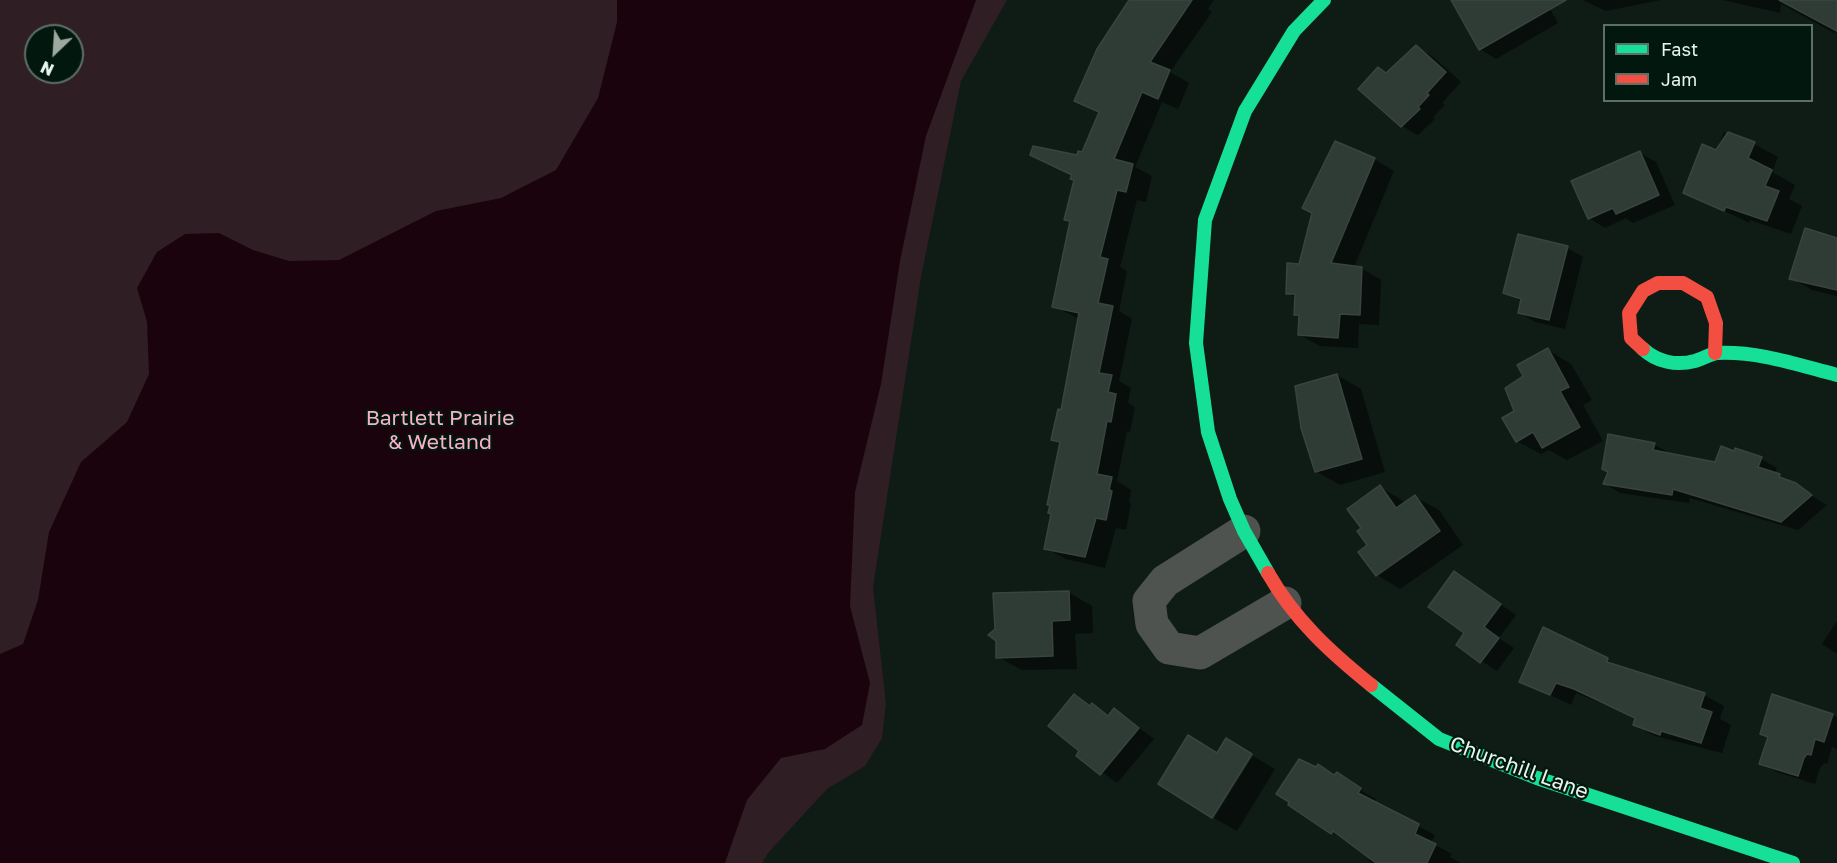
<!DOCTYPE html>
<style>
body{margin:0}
#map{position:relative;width:1837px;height:863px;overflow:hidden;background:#0f1b15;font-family:"Golos Text",sans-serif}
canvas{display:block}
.legend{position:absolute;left:1603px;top:24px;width:210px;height:78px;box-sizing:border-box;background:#02170d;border:2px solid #5d7067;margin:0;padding:8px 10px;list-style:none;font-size:18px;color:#e6f5ed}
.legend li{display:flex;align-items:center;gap:12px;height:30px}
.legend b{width:30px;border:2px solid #5d7067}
.north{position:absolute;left:24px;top:24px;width:60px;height:60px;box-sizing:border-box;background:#02170d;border:2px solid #5d7067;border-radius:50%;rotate:205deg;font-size:16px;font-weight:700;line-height:24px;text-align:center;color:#e6f5ed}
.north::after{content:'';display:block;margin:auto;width:21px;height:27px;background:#9ba9a1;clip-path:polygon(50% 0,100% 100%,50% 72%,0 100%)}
</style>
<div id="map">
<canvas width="1837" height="863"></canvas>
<ul class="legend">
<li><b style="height:8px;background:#16e098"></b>Fast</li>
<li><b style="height:8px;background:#f24e42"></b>Jam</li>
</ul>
<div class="north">N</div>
</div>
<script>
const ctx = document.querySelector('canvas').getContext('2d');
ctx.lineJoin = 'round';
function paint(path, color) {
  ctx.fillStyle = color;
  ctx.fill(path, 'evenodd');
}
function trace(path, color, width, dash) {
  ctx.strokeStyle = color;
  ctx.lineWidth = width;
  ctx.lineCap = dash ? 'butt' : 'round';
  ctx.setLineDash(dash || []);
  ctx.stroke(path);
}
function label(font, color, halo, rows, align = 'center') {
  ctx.font = font + ' "Golos Text",sans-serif';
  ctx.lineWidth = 4.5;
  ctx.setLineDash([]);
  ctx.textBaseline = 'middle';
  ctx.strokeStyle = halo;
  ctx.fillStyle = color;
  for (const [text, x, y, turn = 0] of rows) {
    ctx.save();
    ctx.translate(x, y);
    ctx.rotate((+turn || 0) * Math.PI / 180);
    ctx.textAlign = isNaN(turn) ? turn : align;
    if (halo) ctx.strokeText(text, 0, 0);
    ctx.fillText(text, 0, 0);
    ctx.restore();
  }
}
paint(new Path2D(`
 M 0,0 L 1007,0 L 961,81 L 921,277 L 873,587 L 886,704 L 882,738 L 865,766 L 827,789 L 768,853 L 762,863 L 0,863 ZM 36,36 L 72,36 L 72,72 L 36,72 Z`), '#301e25');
paint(new Path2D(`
 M 617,0 L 976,0 L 926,136 L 900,261 L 881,384 L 855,492 L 850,606 L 870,683 L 862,725 L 825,749 L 781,758 L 747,800 L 725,863 L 0,863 L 0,654 L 23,644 L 38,600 L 49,532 L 81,462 L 127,422 L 149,374 L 147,322 L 137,288 L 157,252 L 185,234 L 219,233 L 253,250 L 289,261 L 339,260 L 436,211 L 501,198 L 556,170 L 598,98 L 617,22 Z`), '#1b030d');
paint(new Path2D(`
 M 1131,0 L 1214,0 L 1208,9 L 1212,12 L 1170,72 L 1189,83 L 1178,109 L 1162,102 L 1135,167 L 1152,176 L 1146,202 L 1137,200 L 1120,267 L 1127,271 L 1119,311 L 1132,319 L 1119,381 L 1131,388 L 1128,403 L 1135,407 L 1130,432 L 1127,431 L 1117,481 L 1131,490 L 1129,502 L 1131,504 L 1126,530 L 1116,528 L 1105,568 L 1066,559 L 1046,548 L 1061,444 L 1053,439 L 1062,411 L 1079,319 L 1054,306 L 1071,222 L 1066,219 L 1075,180 L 1073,176 L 1031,155 L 1078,157 L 1083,154 L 1100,114 L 1076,101 Z
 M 1455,0 L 1545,0 L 1558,23 L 1496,59 L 1480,49 L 1453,1 Z
 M 1583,0 L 1661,0 L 1606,11 Z
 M 1723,0 L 1797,0 L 1796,11 L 1802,0 L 1837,0 L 1837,32 L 1834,33 L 1781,4 L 1780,13 Z
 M 1416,47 L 1432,56 L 1461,82 L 1442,103 L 1445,105 L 1433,117 L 1435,119 L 1418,135 L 1402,126 L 1387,74 Z
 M 1724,132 L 1754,144 L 1778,157 L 1772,172 L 1795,185 L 1789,199 L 1802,206 L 1791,234 L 1750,220 L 1749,223 L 1685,192 L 1716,152 Z
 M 1640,153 L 1656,162 L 1675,205 L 1633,223 L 1626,218 L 1605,228 L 1589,218 Z
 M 1374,159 L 1394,171 L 1354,267 L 1361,268 L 1381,280 L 1379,325 L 1359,324 L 1358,348 L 1320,346 L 1300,335 L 1301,316 L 1296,314 L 1297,298 L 1287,293 L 1300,265 Z
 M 1837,240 L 1837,296 L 1812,290 L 1791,278 Z
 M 1567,248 L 1583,257 L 1565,329 L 1535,322 L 1519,312 L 1522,302 L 1505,292 Z
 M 1548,350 L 1571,364 L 1592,400 L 1583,405 L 1603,441 L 1567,460 L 1549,450 L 1541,454 L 1517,441 L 1516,412 Z
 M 1337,375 L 1361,389 L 1385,472 L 1340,485 L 1316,471 Z
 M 1609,436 L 1655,445 L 1671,454 L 1716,464 L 1761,459 L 1777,468 L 1775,474 L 1827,505 L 1798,530 L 1690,498 L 1689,503 L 1620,493 L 1605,484 L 1610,471 Z
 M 1380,487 L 1406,503 L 1415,497 L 1439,510 L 1463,545 L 1400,589 L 1377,575 L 1363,529 Z
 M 1455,573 L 1516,615 L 1499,638 L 1514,648 L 1497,671 L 1458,645 L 1466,633 Z
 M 1068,592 L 1092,606 L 1093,633 L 1075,634 L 1077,669 L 1022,670 L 998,657 Z
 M 1837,621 L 1837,654 L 1822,644 Z
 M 1607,660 L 1623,668 L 1704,695 L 1724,706 L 1720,719 L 1731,725 L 1722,753 L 1655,736 L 1634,725 L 1636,720 L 1620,711 L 1576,693 L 1571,705 L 1521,681 Z
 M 1074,696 L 1110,716 L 1115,710 L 1154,739 L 1117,783 L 1078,755 L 1081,751 Z
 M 1773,696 L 1837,717 L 1837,749 L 1832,747 L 1827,764 L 1824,763 L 1820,768 L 1815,784 L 1777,772 L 1761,763 L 1769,738 L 1761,734 Z
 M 1253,756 L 1275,769 L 1237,831 L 1214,818 Z
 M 1335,776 L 1376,799 L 1374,803 L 1435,835 L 1431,843 L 1452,854 L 1450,857 L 1461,863 L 1372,863 L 1369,861 L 1371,858 L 1348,842 L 1290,805 Z`), '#0007');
const building = new Path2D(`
 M 1129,0 L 1192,0 L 1150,62 L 1170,70 L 1158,99 L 1142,92 L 1114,159 L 1133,164 L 1126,192 L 1117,190 L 1100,257 L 1108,259 L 1098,303 L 1113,306 L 1099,373 L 1112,375 L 1108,392 L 1116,394 L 1111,422 L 1107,421 L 1097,474 L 1112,477 L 1109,490 L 1112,491 L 1106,520 L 1096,518 L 1085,557 L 1044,549 L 1051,514 L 1048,513 L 1050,505 L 1047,505 L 1060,442 L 1051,440 L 1058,409 L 1061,410 L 1079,313 L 1052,307 L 1070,221 L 1064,220 L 1074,180 L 1070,179 L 1072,175 L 1030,155 L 1033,146 L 1077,155 L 1078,151 L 1082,152 L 1099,112 L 1074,101 L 1097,49 Z
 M 1451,0 L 1566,0 L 1479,50 Z
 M 1779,0 L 1837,0 L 1837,31 Z
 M 1416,45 L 1446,72 L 1427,93 L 1429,95 L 1418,107 L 1420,109 L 1401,127 L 1358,89 L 1378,67 L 1386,73 Z
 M 1728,132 L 1755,142 L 1748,158 L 1772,170 L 1765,186 L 1779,191 L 1767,221 L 1726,207 L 1724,211 L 1683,193 L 1702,144 L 1716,150 Z
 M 1335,141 L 1375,158 L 1331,263 L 1362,267 L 1360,315 L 1340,314 L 1338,338 L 1298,335 L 1299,315 L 1294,315 L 1295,294 L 1286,294 L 1287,263 L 1299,264 L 1312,213 L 1302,208 Z
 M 1640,151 L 1659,195 L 1616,214 L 1613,208 L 1588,219 L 1571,181 Z
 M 1805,228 L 1837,238 L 1837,290 L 1789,279 Z
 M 1518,234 L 1568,246 L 1549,320 L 1518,313 L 1521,299 L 1503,293 Z
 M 1548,348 L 1569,387 L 1560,391 L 1580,427 L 1542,448 L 1533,432 L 1516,442 L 1502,418 L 1514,411 L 1505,388 L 1523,376 L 1517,365 Z
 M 1337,374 L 1362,459 L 1315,472 L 1301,428 L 1295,386 Z
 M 1608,434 L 1655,443 L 1653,450 L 1715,462 L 1721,446 L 1734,451 L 1735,448 L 1762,457 L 1758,467 L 1780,474 L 1779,477 L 1796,483 L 1812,495 L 1781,522 L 1673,489 L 1672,495 L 1603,484 L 1608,472 L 1602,469 Z
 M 1380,485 L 1396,508 L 1415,495 L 1440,531 L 1376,576 L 1358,552 L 1367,545 L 1357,531 L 1361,528 L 1347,509 Z
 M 1454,571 L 1501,604 L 1484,627 L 1499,638 L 1480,663 L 1456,645 L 1464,633 L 1428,607 Z
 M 1069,591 L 1070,620 L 1052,621 L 1053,656 L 996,658 L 996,641 L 988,635 L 995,629 L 993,593 Z
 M 1543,627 L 1608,658 L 1607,662 L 1705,693 L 1700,708 L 1712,712 L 1701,743 L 1661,731 L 1660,735 L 1633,725 L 1635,718 L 1574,689 L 1556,683 L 1550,695 L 1519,682 Z
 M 1074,694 L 1090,706 L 1092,703 L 1108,716 L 1114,708 L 1139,728 L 1100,775 L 1076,756 L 1079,751 L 1048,726 Z
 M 1772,694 L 1833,714 L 1824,742 L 1815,739 L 1811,755 L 1807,754 L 1804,758 L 1798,776 L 1759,764 L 1768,737 L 1760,734 Z
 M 1188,735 L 1217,753 L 1226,738 L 1252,754 L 1212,818 L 1158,784 Z
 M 1299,759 L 1316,767 L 1318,764 L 1334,775 L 1337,772 L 1361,788 L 1358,793 L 1419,824 L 1415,834 L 1436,844 L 1427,863 L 1376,863 L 1333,831 L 1331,834 L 1288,805 L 1289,802 L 1276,794 Z`);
paint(building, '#2e3c35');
trace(building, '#3a443f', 1.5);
trace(new Path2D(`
 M 1244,531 L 1165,581 L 1149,601 L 1152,624 L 1169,648 L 1200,653 L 1285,603`), '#4e5350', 33);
trace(new Path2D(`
 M 1643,349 C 1657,362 1676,366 1695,361 C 1703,359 1710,354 1717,353 C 1758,351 1798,365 1837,375
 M 1268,573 L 1244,531 L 1230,499 L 1208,432 L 1196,343 L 1205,220 L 1245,111 L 1294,31 L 1324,0
 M 1371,685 L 1439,739 L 1537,778 L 1793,863`), '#16e098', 14);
trace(new Path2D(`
 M 1643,349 L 1631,338 L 1629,313 L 1643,291 L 1658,283 L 1683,283 L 1707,297 L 1716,323 L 1715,353
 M 1268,573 C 1294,619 1330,652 1371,685`), '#f24e42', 14);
label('21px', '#f7b1c9', '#02170d', [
 ["Bartlett Prairie",440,418],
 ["& Wetland",440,442]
]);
label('21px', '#e6f5ed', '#02170d', [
 ["Churchill Lane",1519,768,20]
]);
</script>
